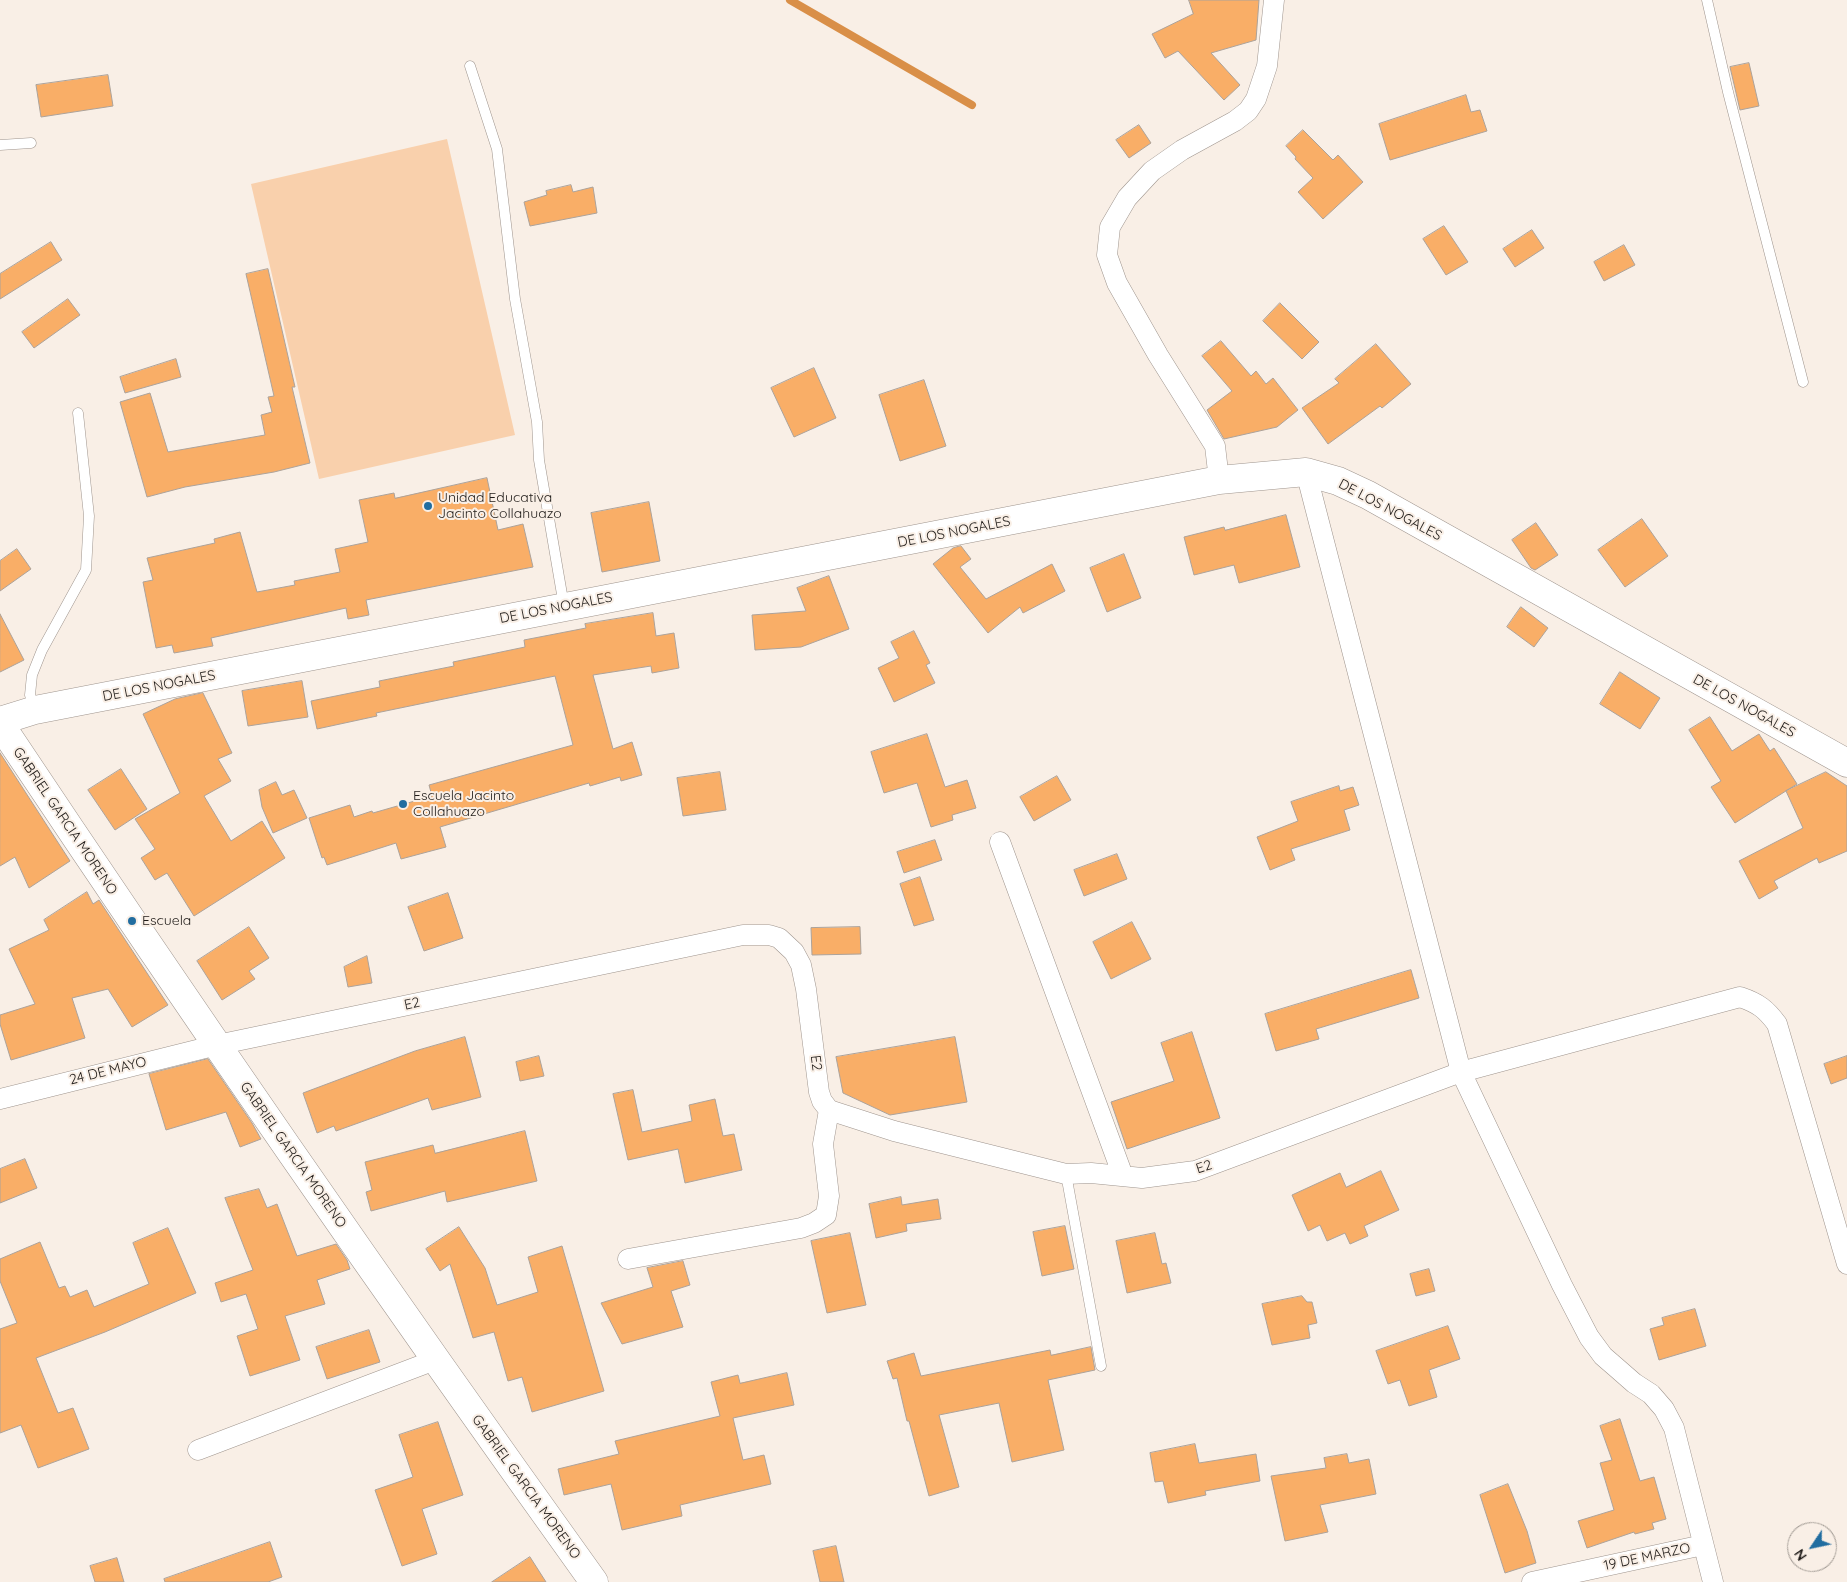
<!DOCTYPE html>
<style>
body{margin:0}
#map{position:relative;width:1847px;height:1582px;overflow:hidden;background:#f9efe6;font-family:Quicksand,sans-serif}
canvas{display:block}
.north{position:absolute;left:1787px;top:1522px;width:50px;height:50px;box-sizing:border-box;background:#f9efe6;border:1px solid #a29b94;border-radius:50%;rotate:236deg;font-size:14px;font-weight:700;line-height:20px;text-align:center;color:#201c19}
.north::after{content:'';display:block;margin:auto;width:18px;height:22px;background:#216da0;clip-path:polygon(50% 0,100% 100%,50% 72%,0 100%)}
</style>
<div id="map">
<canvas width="1847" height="1582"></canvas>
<div class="north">N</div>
</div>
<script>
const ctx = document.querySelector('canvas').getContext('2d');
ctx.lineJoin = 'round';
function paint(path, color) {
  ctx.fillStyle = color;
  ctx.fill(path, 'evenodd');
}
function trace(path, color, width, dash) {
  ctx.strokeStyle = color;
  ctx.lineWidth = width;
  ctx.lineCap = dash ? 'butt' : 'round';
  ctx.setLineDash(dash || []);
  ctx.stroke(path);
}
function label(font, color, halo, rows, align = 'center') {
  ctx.font = font + ' Quicksand,sans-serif';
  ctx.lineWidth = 4;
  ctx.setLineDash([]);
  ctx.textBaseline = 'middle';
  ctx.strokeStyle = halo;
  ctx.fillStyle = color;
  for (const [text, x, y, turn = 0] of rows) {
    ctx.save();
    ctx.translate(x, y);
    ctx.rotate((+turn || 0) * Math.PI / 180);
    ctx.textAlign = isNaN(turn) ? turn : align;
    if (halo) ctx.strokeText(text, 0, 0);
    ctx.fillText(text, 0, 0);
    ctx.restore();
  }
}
paint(new Path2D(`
 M 447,139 L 515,435 L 319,479 L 251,184 Z`), '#f9d0ac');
trace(new Path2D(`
 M 790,0 L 972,105`), '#d98f48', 8);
const building = new Path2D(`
 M 1189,0 L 1259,0 L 1256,40 L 1211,53 L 1240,85 L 1224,100 L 1178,51 L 1165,58 L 1152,34 L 1193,14 Z
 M 1749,63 L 1759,106 L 1740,110 L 1730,67 Z
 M 108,75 L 113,106 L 41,117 L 36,85 Z
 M 1466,95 L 1471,112 L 1480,110 L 1487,131 L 1390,160 L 1379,124 Z
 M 1139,125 L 1151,143 L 1129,158 L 1116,140 Z
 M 1303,130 L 1333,160 L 1338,155 L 1363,182 L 1323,219 L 1298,192 L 1313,178 L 1295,159 L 1296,157 L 1286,146 Z
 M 571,185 L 573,192 L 593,187 L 597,213 L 530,226 L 524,202 L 547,195 L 546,191 Z
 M 1444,226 L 1468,262 L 1446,275 L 1423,239 Z
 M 1532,230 L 1544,248 L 1515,267 L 1503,249 Z
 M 51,242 L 62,260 L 0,299 L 0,274 Z
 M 1624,245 L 1635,265 L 1604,281 L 1594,262 Z
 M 268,269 L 295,387 L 292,387 L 310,463 L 274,472 L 185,487 L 147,497 L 120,402 L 150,393 L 168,452 L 265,435 L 261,415 L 272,412 L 268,397 L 274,396 L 246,274 Z
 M 68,299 L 80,315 L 34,348 L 22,332 Z
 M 1280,303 L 1319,342 L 1302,359 L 1263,321 Z
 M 1221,341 L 1251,376 L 1256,371 L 1266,384 L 1273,378 L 1298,410 L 1277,427 L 1224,439 L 1207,410 L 1232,391 L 1202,356 Z
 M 1376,344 L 1411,384 L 1382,408 L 1380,406 L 1328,444 L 1302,408 L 1339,383 L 1335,379 Z
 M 176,359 L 181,377 L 125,393 L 120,377 Z
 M 814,368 L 836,418 L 794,437 L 771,388 Z
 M 924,380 L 946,446 L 900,461 L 879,395 Z
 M 487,478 L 498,530 L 523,524 L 533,567 L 366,600 L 369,615 L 348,619 L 346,608 L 211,638 L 213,646 L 174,653 L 172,645 L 156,648 L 143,582 L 153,580 L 147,558 L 215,543 L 214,539 L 240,532 L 257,592 L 295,585 L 294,581 L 340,572 L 335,549 L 368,542 L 359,500 L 394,493 L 395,498 Z
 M 649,502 L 660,561 L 602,572 L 591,513 Z
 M 1286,515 L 1300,567 L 1239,583 L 1234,565 L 1194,575 L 1184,537 L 1224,527 L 1225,530 Z
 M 1642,519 L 1668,556 L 1625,587 L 1598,550 Z
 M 1536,523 L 1558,555 L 1535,570 L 1531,568 L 1512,540 Z
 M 961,546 L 971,559 L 960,567 L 986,599 L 1052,564 L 1065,591 L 1023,613 L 1020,607 L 988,633 L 933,564 L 953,548 Z
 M 17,549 L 31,569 L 0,591 L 0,561 Z
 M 1124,554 L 1141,598 L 1107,612 L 1090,568 Z
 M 829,576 L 849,629 L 801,647 L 755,650 L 752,615 L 806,611 L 797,588 Z
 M 1521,607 L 1548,628 L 1534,647 L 1507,627 Z
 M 653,613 L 656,636 L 674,633 L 679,668 L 652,673 L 651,666 L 593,675 L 613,749 L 632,742 L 642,775 L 621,781 L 620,777 L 590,786 L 589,783 L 440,827 L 446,847 L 401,859 L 396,843 L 327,865 L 324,857 L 322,858 L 309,818 L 350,805 L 354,817 L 372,811 L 373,813 L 432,796 L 429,785 L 573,745 L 555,676 L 376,713 L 377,716 L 317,729 L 311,701 L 380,687 L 379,681 L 454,666 L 453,662 L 525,647 L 524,640 L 586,628 L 585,624 Z
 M 0,614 L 24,660 L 0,672 Z
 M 914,631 L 930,663 L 926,665 L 935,683 L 894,702 L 878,668 L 899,658 L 891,642 Z
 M 1620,672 L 1660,698 L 1640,729 L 1600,704 Z
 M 302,681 L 308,717 L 248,726 L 242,691 Z
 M 203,693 L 232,753 L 218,759 L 231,781 L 204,796 L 231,841 L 262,821 L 285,858 L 194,916 L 167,873 L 155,880 L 141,858 L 155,849 L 135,819 L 180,793 L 143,714 L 175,699 Z
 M 1710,717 L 1732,751 L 1759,734 L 1770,751 L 1774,748 L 1797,784 L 1735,823 L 1711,787 L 1721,781 L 1689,730 Z
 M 927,734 L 945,787 L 967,780 L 976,808 L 952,815 L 953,820 L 931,827 L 917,783 L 884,793 L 871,752 Z
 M 0,753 L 70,861 L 29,888 L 15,857 L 0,866 Z
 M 121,769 L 147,809 L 115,830 L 88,790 Z
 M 720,772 L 726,810 L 683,816 L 677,778 Z
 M 1826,772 L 1847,786 L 1847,851 L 1819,863 L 1817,858 L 1774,881 L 1778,888 L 1759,899 L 1739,861 L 1803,828 L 1786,791 Z
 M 1057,776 L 1071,800 L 1034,821 L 1020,797 Z
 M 276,782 L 282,795 L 294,790 L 307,818 L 273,833 L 262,807 L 259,790 Z
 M 1339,786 L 1340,791 L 1353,787 L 1359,805 L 1344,810 L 1350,830 L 1291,849 L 1295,860 L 1270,870 L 1257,837 L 1298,821 L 1291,802 Z
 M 935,840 L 942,860 L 904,873 L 897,852 Z
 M 1117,854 L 1127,879 L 1084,896 L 1074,870 Z
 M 920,877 L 934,920 L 914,926 L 900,884 Z
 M 87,892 L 93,904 L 99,900 L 168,1005 L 132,1027 L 108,989 L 72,998 L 85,1038 L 11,1060 L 0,1024 L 0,1015 L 35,1004 L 9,949 L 49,930 L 44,920 Z
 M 448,893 L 463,938 L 424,951 L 408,907 Z
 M 1132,922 L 1151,959 L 1111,979 L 1093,942 Z
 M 249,927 L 269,958 L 249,971 L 255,979 L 222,1000 L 197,961 Z
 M 860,927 L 861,954 L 812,955 L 811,928 Z
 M 367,956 L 372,983 L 348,987 L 344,967 Z
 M 1411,970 L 1419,998 L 1316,1029 L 1319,1039 L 1276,1051 L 1265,1014 Z
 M 1192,1032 L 1220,1118 L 1127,1149 L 1111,1102 L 1174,1081 L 1161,1043 Z
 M 465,1037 L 481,1097 L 432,1110 L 428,1098 L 336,1131 L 334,1126 L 317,1133 L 303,1093 L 415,1051 Z
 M 955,1037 L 967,1102 L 890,1115 L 843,1093 L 836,1057 Z
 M 539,1056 L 544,1076 L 520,1081 L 516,1062 Z
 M 1847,1056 L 1847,1078 L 1831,1084 L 1824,1064 Z
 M 208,1059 L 252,1123 L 261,1139 L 240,1147 L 226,1112 L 166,1130 L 149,1074 Z
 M 633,1090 L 642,1132 L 692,1121 L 689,1105 L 715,1099 L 723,1136 L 734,1134 L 742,1170 L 685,1183 L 678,1149 L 628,1160 L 613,1094 Z
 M 525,1131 L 537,1181 L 447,1202 L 445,1191 L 371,1211 L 366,1192 L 372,1190 L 365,1162 L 433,1145 L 435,1153 Z
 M 25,1159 L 37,1188 L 0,1203 L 0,1169 Z
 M 1381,1171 L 1399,1210 L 1364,1226 L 1368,1236 L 1350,1244 L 1345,1233 L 1327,1241 L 1320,1225 L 1308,1231 L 1292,1195 L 1340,1173 L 1346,1187 Z
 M 259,1189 L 267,1208 L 277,1204 L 297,1256 L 336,1244 L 347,1260 L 350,1269 L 317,1280 L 325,1304 L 285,1316 L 300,1360 L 250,1376 L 237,1336 L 258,1329 L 246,1294 L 221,1302 L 215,1283 L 253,1270 L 225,1198 Z
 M 901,1197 L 902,1205 L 938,1199 L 941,1219 L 906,1224 L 907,1231 L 876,1238 L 869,1204 Z
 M 1065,1226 L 1074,1269 L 1042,1276 L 1033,1232 Z
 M 459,1227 L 485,1268 L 497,1305 L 538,1292 L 528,1257 L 562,1246 L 604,1391 L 532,1412 L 522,1377 L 508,1381 L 494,1332 L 473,1338 L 450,1264 L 440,1271 L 426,1249 Z
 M 168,1228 L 196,1293 L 105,1332 L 36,1358 L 58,1413 L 73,1408 L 89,1449 L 38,1468 L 21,1425 L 0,1433 L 0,1329 L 17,1323 L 0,1281 L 0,1259 L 40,1242 L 59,1288 L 65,1286 L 70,1297 L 87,1290 L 94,1307 L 149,1284 L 133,1243 Z
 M 850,1233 L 866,1305 L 827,1313 L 811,1241 Z
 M 1155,1233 L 1162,1264 L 1166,1263 L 1171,1283 L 1127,1293 L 1116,1241 Z
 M 683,1261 L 690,1285 L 671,1291 L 683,1327 L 622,1344 L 601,1303 L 653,1287 L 647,1268 Z
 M 1429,1269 L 1435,1291 L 1416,1296 L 1410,1274 Z
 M 1302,1296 L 1307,1302 L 1312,1302 L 1317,1323 L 1308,1325 L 1310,1338 L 1272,1345 L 1262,1304 Z
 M 1695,1309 L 1706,1346 L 1659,1360 L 1650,1329 L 1664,1325 L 1662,1318 Z
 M 1448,1326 L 1460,1359 L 1429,1370 L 1437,1397 L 1409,1406 L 1400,1380 L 1388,1384 L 1376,1351 Z
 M 369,1330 L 380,1362 L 327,1379 L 316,1347 Z
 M 1091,1347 L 1095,1370 L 1048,1380 L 1064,1450 L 1012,1462 L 999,1403 L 939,1415 L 959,1487 L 929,1496 L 909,1421 L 907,1421 L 897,1378 L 893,1379 L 887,1361 L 914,1353 L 921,1376 L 1050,1350 L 1051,1355 Z
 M 787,1373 L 794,1405 L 733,1418 L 743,1460 L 764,1455 L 771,1484 L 680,1505 L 682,1516 L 622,1530 L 611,1484 L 564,1495 L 558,1469 L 619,1454 L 615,1441 L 720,1416 L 711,1382 L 738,1375 L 740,1383 Z
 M 1620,1419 L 1640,1481 L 1654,1477 L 1666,1519 L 1652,1523 L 1654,1529 L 1635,1534 L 1634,1532 L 1587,1548 L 1578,1521 L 1614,1510 L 1600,1463 L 1612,1460 L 1600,1426 Z
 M 438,1422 L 463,1495 L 422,1509 L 437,1554 L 402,1566 L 375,1490 L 413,1477 L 399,1435 Z
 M 1195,1444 L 1199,1463 L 1256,1454 L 1260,1481 L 1205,1491 L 1206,1495 L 1168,1503 L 1163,1481 L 1155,1482 L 1150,1453 Z
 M 1347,1454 L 1349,1463 L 1369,1459 L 1376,1494 L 1320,1505 L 1328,1532 L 1285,1541 L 1271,1476 L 1326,1468 L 1324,1458 Z
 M 1508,1484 L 1527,1531 L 1536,1563 L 1505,1573 L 1480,1495 Z
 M 270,1542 L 282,1577 L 268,1582 L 165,1582 L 164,1579 Z
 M 836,1546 L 844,1582 L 820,1582 L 813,1551 Z
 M 530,1557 L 546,1582 L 492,1582 Z
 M 117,1558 L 124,1582 L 95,1582 L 90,1566 Z`);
paint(building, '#f9ae67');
trace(building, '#aca29a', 1);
const lane = new Path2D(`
 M 1707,0 L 1728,92 L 1803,382
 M 470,66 L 497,149 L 515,299 L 537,422 L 539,460 L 564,606
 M 0,145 L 31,143
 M 35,709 L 30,695 L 32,675 L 42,650 L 86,570 L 89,516 L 78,413
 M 1066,1174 L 1101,1366`);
const street = new Path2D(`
 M 1306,472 L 1461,1072 L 1562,1285 L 1589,1337 L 1603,1356 L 1618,1369 L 1634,1383 L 1651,1394 L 1664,1409 L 1674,1428 L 1713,1582
 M 1219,480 L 1215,446 L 1158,355 L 1117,283 L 1107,255 L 1110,227 L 1127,198 L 1152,171 L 1182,150 L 1235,121 L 1248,111 L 1256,99 L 1267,66 L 1274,0
 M 1000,842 L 1123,1176
 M 0,1099 L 217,1045 L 743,935 L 769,935 L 779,938 L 794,952 L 801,965 L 806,989 L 819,1092 L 822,1101 L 829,1110 L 894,1131 L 1066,1174 L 1091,1173 L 1142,1178 L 1195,1171 L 1461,1072 L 1740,997 C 1758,1003 1766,1009 1777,1024 L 1847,1264
 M 628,1259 L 801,1228 L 814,1223 L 826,1215 L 829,1196 L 823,1144 L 829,1110
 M 198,1450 L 435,1360
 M 1532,1582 L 1703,1545`);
const secondary = new Path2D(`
 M 0,721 L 35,710 L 1219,480 L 1306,472 L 1338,481 L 1368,495 L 1847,763
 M 0,724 C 193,1014 391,1299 594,1582`);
trace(lane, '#9f958e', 11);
trace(street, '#9f958e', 21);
trace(secondary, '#9f958e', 29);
trace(lane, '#fff', 10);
trace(street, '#fff', 20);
trace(secondary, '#fff', 28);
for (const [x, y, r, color] of [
 [428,506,5,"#216da0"],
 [403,804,5,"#216da0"],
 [132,921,5,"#216da0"]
]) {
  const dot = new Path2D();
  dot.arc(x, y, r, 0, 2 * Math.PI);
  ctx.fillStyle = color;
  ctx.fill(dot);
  trace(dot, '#f9efe6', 2);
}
label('14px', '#201c19', '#f9efe6', [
 ["Unidad Educativa",438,498],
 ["Jacinto Collahuazo",438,514],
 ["Escuela Jacinto",413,796],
 ["Collahuazo",413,812],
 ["Escuela",142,921]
], 'left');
label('14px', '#201c19', '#f9efe6', [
 ["DE LOS NOGALES",1390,510,28],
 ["DE LOS NOGALES",954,532,-11],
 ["DE LOS NOGALES",556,608,-11],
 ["DE LOS NOGALES",159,686,-11],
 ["DE LOS NOGALES",1744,706,29],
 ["GABRIEL GARCIA MORENO",65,821,56],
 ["E2",412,1004,-12],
 ["E2",816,1063,83],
 ["24 DE MAYO",108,1071,-14],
 ["GABRIEL GARCIA MORENO",293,1155,55],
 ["E2",1204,1167,-18],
 ["GABRIEL GARCIA MORENO",526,1487,54],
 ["19 DE MARZO",1647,1557,-12]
]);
</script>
